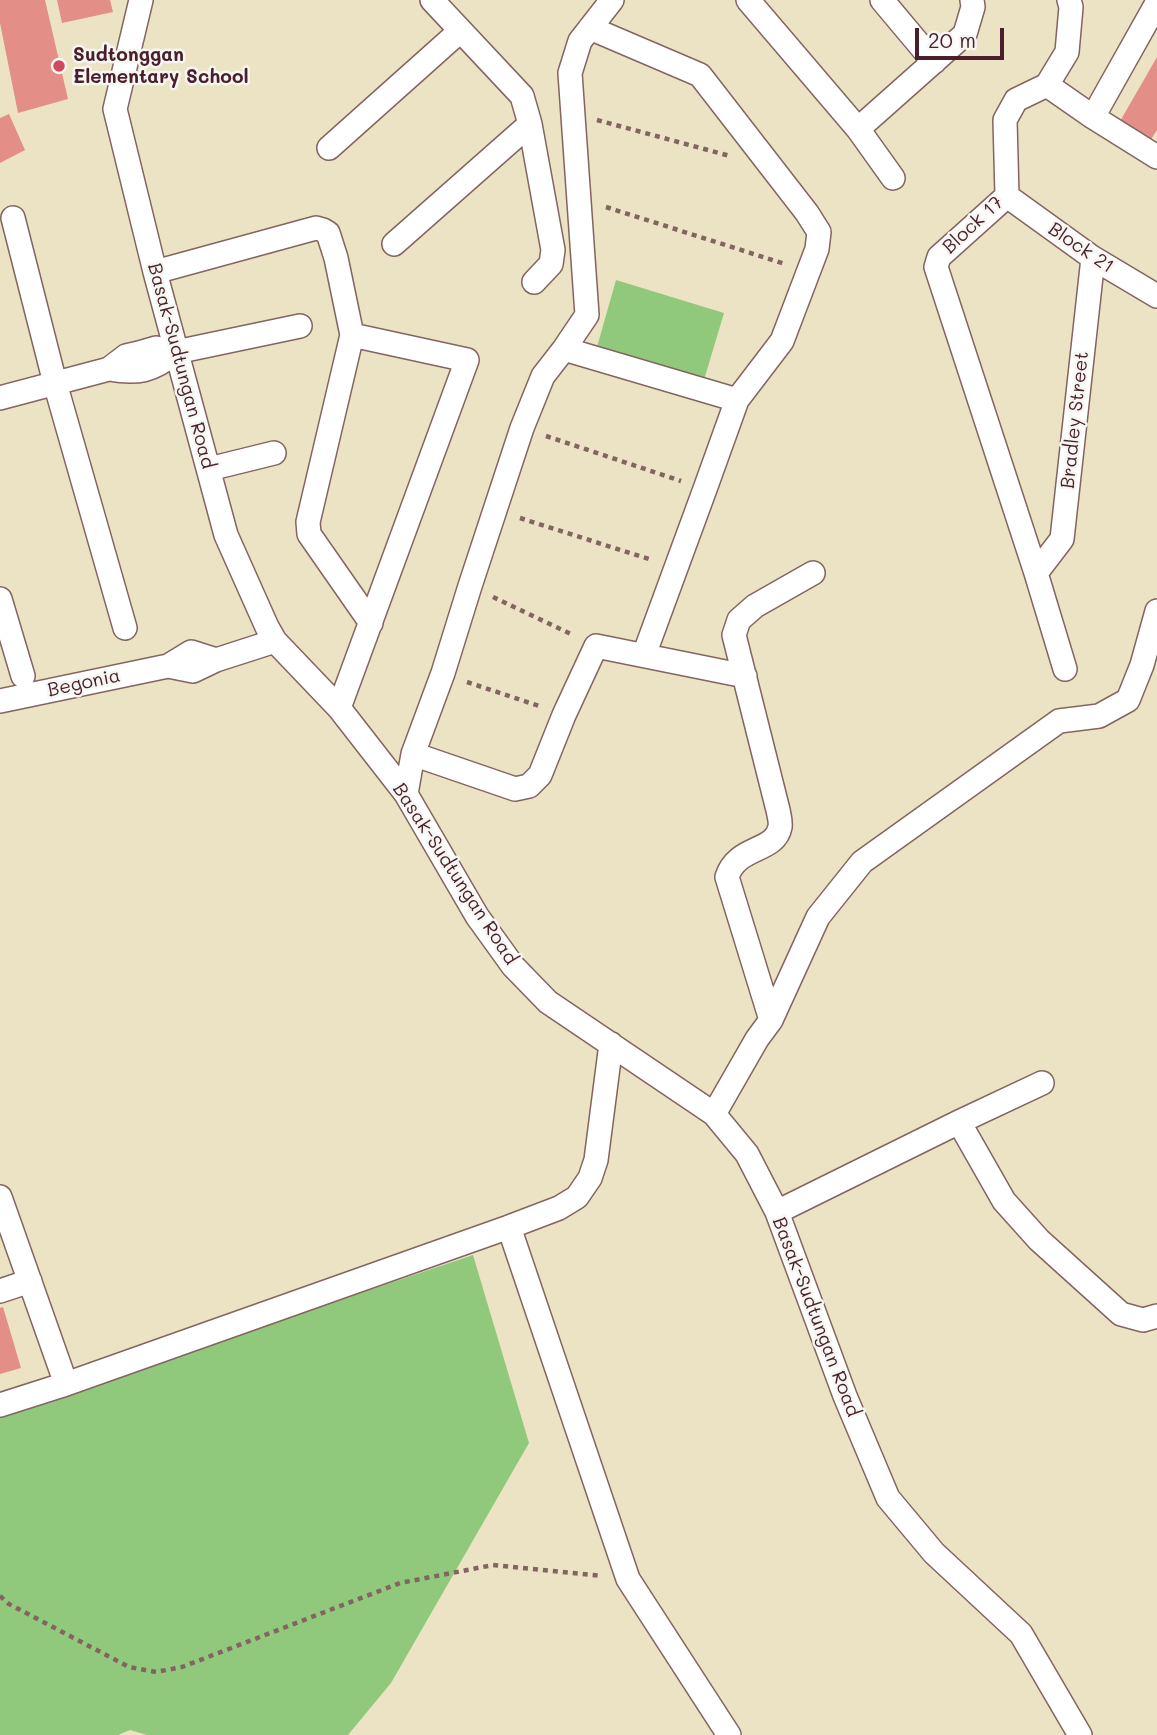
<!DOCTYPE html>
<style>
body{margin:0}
#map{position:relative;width:1157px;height:1735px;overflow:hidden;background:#ece3c4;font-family:Mali,sans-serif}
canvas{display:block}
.scale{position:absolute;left:915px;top:28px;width:89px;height:32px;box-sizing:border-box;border:4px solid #4a1f2b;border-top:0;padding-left:9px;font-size:21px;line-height:24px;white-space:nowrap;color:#4a1f2b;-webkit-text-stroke:5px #f6f6f2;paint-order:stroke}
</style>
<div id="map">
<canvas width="1157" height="1735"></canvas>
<div class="scale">20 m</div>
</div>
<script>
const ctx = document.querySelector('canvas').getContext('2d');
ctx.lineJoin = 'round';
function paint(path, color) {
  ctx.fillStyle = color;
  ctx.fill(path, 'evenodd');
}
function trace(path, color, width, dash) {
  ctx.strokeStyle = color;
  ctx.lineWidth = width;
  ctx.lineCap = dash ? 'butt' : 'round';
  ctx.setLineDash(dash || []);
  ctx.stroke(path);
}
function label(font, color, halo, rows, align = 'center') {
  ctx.font = font + ' Mali,sans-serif';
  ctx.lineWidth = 5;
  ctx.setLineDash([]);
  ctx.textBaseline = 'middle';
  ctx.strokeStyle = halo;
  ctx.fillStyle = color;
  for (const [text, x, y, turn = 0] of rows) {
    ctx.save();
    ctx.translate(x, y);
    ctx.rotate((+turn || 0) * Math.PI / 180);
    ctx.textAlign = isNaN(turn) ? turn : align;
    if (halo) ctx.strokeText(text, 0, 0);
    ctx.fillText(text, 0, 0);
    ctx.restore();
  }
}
paint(new Path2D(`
 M 616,280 L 724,313 L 704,380 L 597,347 Z
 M 473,1255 L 529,1443 L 391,1683 L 348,1735 L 147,1735 L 130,1730 L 118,1735 L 0,1735 L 0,1415 Z`), '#91c97c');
paint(new Path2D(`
 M 0,0 L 45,0 L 68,99 L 18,113 L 0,23 Z
 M 57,0 L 110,0 L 113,12 L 62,23 Z
 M 1157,57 L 1157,130 L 1150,141 L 1119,123 Z
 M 9,114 L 25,150 L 0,163 L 0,118 Z
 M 3,1307 L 21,1368 L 0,1374 L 0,1308 Z`), '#e38f87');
const street = new Path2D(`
 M 141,0 L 115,109 L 155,272 L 226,535 L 267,627 L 275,641 L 339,708 L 406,794 L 477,916 L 513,966 L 548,1002 L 714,1114 L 747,1154 L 777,1212 L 845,1396 L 888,1498 L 934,1553 L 1021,1634 L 1080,1735
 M 432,0 L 522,96 L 530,124 L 553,250 L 551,264 L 534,282
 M 748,0 L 858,129 L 893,178
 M 882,0 L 934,62
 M 590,28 L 700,75 L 807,213 L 819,232 L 817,249 L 782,341 L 737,400 L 705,489 L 644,655
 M 1047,85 L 1093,117 L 1157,157
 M 1093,117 L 1157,3
 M 858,129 L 965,34 L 973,7 L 972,0
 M 329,148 L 460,31
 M 1007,196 L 1093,258 L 1157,296
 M 13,218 L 55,383 L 125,628
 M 394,244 L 530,124
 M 155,272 L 316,228 L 323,230 L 328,233 L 336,258 L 352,335 L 308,522 L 309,534 L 371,623
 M 564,349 L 737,400
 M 109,369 C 138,374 153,371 176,352
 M 0,398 L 109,369 L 126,356 L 139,353 L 156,348 L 176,352 L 300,326
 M 209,469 L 274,453
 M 1036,573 L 1062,539 L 1093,258
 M 0,599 L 23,676
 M 168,666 L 193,671 L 216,660 L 275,641
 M 1065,669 L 1036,573 L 936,267 L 939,257 L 1007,196 L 1005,120 L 1016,100 L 1047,85 L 1067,52 L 1071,7 L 1069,0
 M 0,701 L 168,666 L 191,652 L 216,660
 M 339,708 L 467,360 L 352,335
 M 413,754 L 515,789 L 529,786 L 540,775 L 564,715 L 596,646 L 745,676
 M 406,794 L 413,754 L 443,673 L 470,586 L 522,428 L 543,376 L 564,349 L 587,315 L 570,73 L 580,41 L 612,0
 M 771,1020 L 727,877 C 737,845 775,853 780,827 C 781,822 779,815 778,810 L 734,635 L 739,620 L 755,606 L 813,573
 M 714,1114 L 757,1039 L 771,1020 L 818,917 L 862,862 L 1059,721 L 1099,716 L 1128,700 L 1142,665 L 1157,611
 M 959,1122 L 1004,1201 L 1039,1240 L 1121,1314 L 1143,1320 L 1157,1316
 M 0,1197 L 66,1384
 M 777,1212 L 959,1122 L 1042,1083
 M 509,1227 L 628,1579 L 729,1735
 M 0,1291 L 30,1281
 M 0,1405 L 66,1384 L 509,1227 L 559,1208 L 577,1197 L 590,1178 L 596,1160 L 611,1044`);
trace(street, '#836461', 26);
trace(new Path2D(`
 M 597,120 L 730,156
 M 606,207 L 785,264
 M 546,436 L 681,481
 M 520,518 L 652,560
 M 493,597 L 573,635
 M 467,682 L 542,707
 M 0,1596 L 9,1604 L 129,1667 L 156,1672 L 182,1667 L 400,1583 L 493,1565 L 602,1576`), '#836461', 4.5, [5, 5]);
trace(street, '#fff', 23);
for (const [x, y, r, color] of [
 [59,66,7,"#d1495b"]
]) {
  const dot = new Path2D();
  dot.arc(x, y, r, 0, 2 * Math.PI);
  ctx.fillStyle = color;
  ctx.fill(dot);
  trace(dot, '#f6f6f2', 2.5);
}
label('bold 19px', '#4a1f2b', '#f6f6f2', [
 ["Sudtonggan",73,55],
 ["Elementary School",73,77]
], 'left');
label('19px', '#4a1f2b', '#f6f6f2', [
 ["Block 17",973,225,-43],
 ["Block 21",1081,248,34],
 ["Basak-Sudtungan Road",181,366,75],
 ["Bradley Street",1075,420,-84],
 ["Begonia",84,683,-12],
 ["Basak-Sudtungan Road",455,874,57],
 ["Basak-Sudtungan Road",816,1317,69]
]);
</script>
